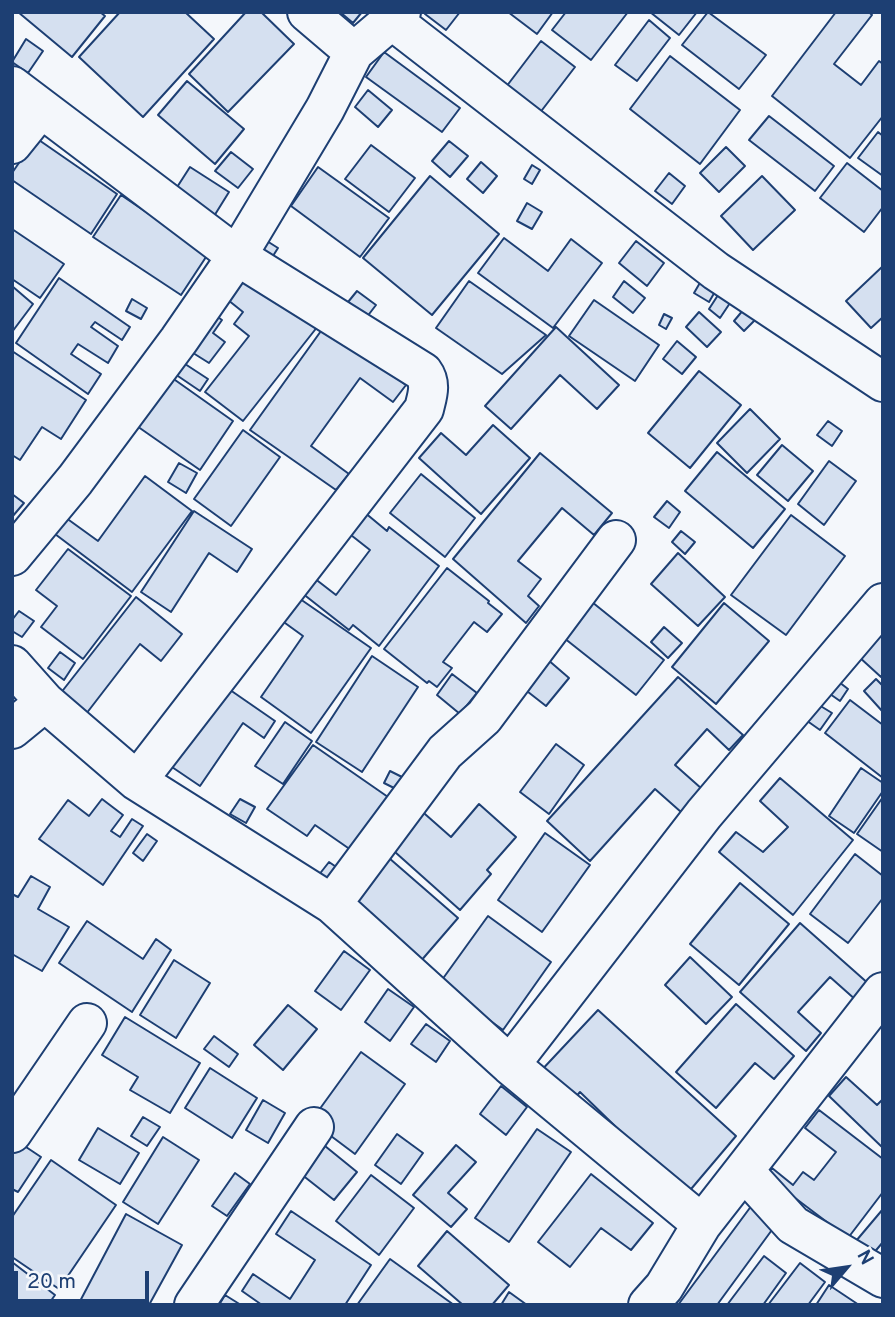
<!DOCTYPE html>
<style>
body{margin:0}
#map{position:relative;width:895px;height:1317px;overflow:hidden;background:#f4f7fb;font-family:Overpass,sans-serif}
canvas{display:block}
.frame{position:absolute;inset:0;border:14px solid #1d3f73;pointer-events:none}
.north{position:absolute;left:811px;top:1233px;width:70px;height:70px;-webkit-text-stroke:5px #f4f7fb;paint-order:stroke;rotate:61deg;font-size:19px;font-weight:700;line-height:28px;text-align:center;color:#1d3f73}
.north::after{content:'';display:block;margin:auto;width:24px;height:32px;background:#1d3f73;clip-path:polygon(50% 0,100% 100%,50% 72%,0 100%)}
.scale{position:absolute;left:14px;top:1271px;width:135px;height:32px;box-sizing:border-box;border:4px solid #1d3f73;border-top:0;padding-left:9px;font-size:21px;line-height:24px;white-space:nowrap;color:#1d3f73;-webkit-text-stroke:5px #f4f7fb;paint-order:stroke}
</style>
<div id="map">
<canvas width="895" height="1317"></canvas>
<div class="frame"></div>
<div class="north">N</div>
<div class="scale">20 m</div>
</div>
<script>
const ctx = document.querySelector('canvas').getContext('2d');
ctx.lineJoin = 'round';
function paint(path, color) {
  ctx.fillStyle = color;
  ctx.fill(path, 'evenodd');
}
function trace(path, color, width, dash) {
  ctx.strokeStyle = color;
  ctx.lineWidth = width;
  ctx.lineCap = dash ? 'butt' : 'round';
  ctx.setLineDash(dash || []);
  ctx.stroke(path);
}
const building = new Path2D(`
 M 18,12 L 100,12 L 105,16 L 72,57 Z
 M 120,12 L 185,12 L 214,39 L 143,117 L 79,57 Z
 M 246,12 L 261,12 L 294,44 L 228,112 L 189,74 Z
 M 340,12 L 362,12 L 353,23 Z
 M 427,12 L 460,12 L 446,30 L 425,14 Z
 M 508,12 L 553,12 L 537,34 Z
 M 566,12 L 628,12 L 591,60 L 552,30 Z
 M 650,12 L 697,12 L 679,35 Z
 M 708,12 L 766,55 L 739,89 L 682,45 Z
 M 836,12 L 869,12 L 872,15 L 834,64 L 861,85 L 879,61 L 883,64 L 883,116 L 850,158 L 772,96 Z
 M 649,20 L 670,38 L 637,81 L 615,65 Z
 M 26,39 L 43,51 L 28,73 L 12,62 Z
 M 541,41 L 575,67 L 539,114 L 506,87 Z
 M 384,52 L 460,108 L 442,132 L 366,77 Z
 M 670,56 L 740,110 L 700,164 L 630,109 Z
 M 187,81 L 244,129 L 215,164 L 158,115 Z
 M 368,90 L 392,110 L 378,127 L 355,107 Z
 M 769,116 L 834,166 L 815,191 L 749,140 Z
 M 878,132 L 883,136 L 883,176 L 858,158 Z
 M 36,138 L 117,194 L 91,234 L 12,180 L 12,173 Z
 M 449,141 L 468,156 L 450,177 L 432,161 Z
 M 371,145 L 415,178 L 389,212 L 345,179 Z
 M 726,147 L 745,166 L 719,192 L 700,173 Z
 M 231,152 L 253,169 L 238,188 L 215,171 Z
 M 481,162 L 497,176 L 483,193 L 467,179 Z
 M 847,163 L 883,191 L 883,207 L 864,232 L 820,198 Z
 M 532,165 L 540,170 L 532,184 L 524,179 Z
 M 190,167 L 229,192 L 211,221 L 172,195 Z
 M 318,167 L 389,218 L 360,257 L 291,206 Z
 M 669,173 L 685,186 L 672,204 L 655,191 Z
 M 430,176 L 499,234 L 432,315 L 363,258 Z
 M 762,176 L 795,210 L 753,250 L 721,216 Z
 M 121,195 L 208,254 L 181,295 L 93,237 Z
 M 527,203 L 542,212 L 532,229 L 517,221 Z
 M 12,229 L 64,264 L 40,298 L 12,279 Z
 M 259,236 L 278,248 L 266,267 Z
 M 504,238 L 548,271 L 571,239 L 602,263 L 553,328 L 478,273 Z
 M 636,241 L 664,263 L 647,286 L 619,263 Z
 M 883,266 L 883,317 L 871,328 L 846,301 Z
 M 249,273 L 318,326 L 243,421 L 205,392 L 249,336 L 234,324 L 243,312 L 228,300 Z
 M 59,278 L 130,327 L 122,340 L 95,322 L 91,327 L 118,346 L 108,363 L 78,344 L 71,354 L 101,374 L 88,394 L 16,343 Z
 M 469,281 L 546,335 L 502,374 L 436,328 Z
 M 624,281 L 645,298 L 633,313 L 613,297 Z
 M 701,281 L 716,290 L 709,302 L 694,293 Z
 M 12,286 L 33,304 L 12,332 Z
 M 357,291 L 376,305 L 363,322 L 344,307 Z
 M 720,292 L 732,300 L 720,318 L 709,309 Z
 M 132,299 L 147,308 L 141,319 L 126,311 Z
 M 594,300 L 659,345 L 635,381 L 569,336 Z
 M 744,309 L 755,320 L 744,331 L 734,321 Z
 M 208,310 L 222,320 L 213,333 L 225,342 L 209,363 L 182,346 Z
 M 699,312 L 721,332 L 707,347 L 686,327 Z
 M 664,314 L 672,318 L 666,329 L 659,325 Z
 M 326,324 L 406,385 L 393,402 L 360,378 L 311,446 L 349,474 L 336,490 L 250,430 Z
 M 556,327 L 619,385 L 597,409 L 560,375 L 511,429 L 485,406 Z
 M 677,341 L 696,357 L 682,374 L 663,359 Z
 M 12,351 L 86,400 L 61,439 L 42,427 L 20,460 L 12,455 Z
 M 179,360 L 208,379 L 200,391 L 172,372 Z
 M 699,371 L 741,405 L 690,468 L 648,433 Z
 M 168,375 L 233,421 L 200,470 L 134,424 Z
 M 750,409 L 780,439 L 747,473 L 717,443 Z
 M 828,421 L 842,431 L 832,446 L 817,435 Z
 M 493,425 L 530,458 L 481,514 L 419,458 L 441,433 L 466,455 Z
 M 243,430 L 280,457 L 231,526 L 194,499 Z
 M 782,445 L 813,471 L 788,501 L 757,475 Z
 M 717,452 L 785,509 L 753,548 L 685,491 Z
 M 540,453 L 612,513 L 594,535 L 562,508 L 518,561 L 541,579 L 528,596 L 539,606 L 526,623 L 453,559 Z
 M 829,461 L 856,481 L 824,525 L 798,504 Z
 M 179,463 L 197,473 L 186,493 L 168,482 Z
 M 421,474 L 475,518 L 445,557 L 390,513 Z
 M 145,476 L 192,511 L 132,592 L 51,531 L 62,515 L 98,541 Z
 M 12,494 L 24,503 L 12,517 Z
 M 667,501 L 680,512 L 669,528 L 654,517 Z
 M 358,507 L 387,531 L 389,527 L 439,566 L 379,646 L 353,625 L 349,630 L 293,586 L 305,571 L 336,595 L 370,550 L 342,528 Z
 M 194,511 L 252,549 L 237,572 L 209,553 L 171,612 L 141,592 Z
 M 791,515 L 845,556 L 786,635 L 731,595 Z
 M 681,531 L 695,542 L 685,554 L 672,542 Z
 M 68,549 L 131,596 L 83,659 L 41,627 L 57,606 L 36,590 Z
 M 678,553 L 725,597 L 698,626 L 651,584 Z
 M 447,568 L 489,601 L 488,603 L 502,614 L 487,632 L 474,622 L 443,662 L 452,668 L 437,687 L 429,681 L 427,683 L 384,649 Z
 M 290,592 L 371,648 L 311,733 L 261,697 L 303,636 L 274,615 Z
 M 136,597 L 182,634 L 161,661 L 140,644 L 86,714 L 60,694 Z
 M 587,598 L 664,660 L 636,695 L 559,634 Z
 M 724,603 L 769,641 L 716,704 L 672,667 Z
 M 19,611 L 34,621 L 22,637 L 12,631 L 12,620 Z
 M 664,627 L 682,643 L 668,658 L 651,642 Z
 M 883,632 L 883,674 L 881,677 L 858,656 Z
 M 60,652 L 75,663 L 64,680 L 48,668 Z
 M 372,656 L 418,687 L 362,772 L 316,742 Z
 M 547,659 L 569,678 L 546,706 L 523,688 Z
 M 452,674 L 477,693 L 460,714 L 437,695 Z
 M 678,677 L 743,735 L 729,750 L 707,729 L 675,765 L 702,789 L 681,812 L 655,789 L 590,861 L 547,821 Z
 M 876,679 L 883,686 L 883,712 L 864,691 Z
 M 839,682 L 848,689 L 840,701 L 830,694 Z
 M 220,683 L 275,721 L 264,738 L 243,723 L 200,786 L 166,763 Z
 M 850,700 L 883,725 L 883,778 L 825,733 Z
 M 814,702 L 832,713 L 820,730 L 803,718 Z
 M 285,722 L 312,741 L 283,784 L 255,766 Z
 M 556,744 L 584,765 L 549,814 L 520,792 Z
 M 313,745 L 388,797 L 351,850 L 315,825 L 307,836 L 267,809 Z
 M 861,768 L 883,783 L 883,791 L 854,833 L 829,816 Z
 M 390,771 L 402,777 L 396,789 L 384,783 Z
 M 780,778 L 853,840 L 793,915 L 719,852 L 736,832 L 763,852 L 788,827 L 760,801 Z
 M 883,797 L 883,852 L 857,834 Z
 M 102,799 L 123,815 L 111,831 L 120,837 L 132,819 L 143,826 L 103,885 L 39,839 L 68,800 L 89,816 Z
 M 240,799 L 255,807 L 246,823 L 230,814 Z
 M 479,804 L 516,837 L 487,870 L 491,874 L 460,910 L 386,844 L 417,807 L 451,837 Z
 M 545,833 L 590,865 L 542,932 L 498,900 Z
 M 147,834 L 157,841 L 143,861 L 133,853 Z
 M 855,854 L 883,876 L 883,898 L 848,943 L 810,914 Z
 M 389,858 L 458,918 L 420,962 L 351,903 Z
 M 329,862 L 342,871 L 332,885 L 318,876 Z
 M 31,876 L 50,887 L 38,909 L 69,927 L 42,971 L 12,954 L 12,894 L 18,897 Z
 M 740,883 L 789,924 L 739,985 L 690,944 Z
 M 488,916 L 551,962 L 503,1030 L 439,984 Z
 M 87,921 L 143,959 L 156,939 L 171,950 L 132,1012 L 59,963 Z
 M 800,923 L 870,985 L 857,1001 L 830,977 L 798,1012 L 821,1033 L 806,1051 L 740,992 Z
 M 344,951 L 370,970 L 341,1010 L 315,991 Z
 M 690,957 L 732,997 L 706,1024 L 665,985 Z
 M 174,960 L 210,983 L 176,1038 L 140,1015 Z
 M 388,989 L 414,1007 L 390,1041 L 365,1022 Z
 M 736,1004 L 794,1056 L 774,1079 L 755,1063 L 716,1108 L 676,1072 Z
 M 288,1005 L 317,1029 L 283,1070 L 254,1045 Z
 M 598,1010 L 736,1136 L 686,1195 L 580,1092 L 570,1104 L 537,1075 Z
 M 125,1017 L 200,1063 L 170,1113 L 130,1090 L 138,1077 L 102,1055 Z
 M 426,1024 L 450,1041 L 436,1062 L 411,1044 Z
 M 214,1036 L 238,1054 L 229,1067 L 204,1049 Z
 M 361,1052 L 405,1084 L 355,1154 L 311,1121 Z
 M 210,1068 L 257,1098 L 232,1138 L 185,1108 Z
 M 846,1077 L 877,1105 L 883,1099 L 883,1148 L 829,1096 Z
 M 501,1086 L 527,1107 L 506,1135 L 480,1114 Z
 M 263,1100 L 285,1113 L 268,1143 L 246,1130 Z
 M 819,1110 L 883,1159 L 883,1192 L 848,1238 L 766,1176 L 772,1168 L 793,1185 L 803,1172 L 814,1180 L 836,1152 L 805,1128 Z
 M 143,1117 L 160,1127 L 147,1146 L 131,1136 Z
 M 98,1128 L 139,1153 L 120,1184 L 79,1160 Z
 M 537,1129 L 571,1152 L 509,1242 L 475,1218 Z
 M 397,1134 L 423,1153 L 401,1184 L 375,1165 Z
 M 163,1137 L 199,1160 L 158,1224 L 123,1202 Z
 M 17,1141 L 41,1157 L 18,1192 L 12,1189 L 12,1148 Z
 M 456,1145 L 476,1162 L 448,1193 L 467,1209 L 451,1227 L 413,1195 Z
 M 325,1146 L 357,1172 L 334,1200 L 301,1174 Z
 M 51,1160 L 116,1205 L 59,1289 L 12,1257 L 12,1217 Z
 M 235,1173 L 250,1184 L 227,1216 L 212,1206 Z
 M 591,1174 L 653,1223 L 631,1250 L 601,1228 L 570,1267 L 538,1242 Z
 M 371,1175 L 414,1208 L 379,1255 L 336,1221 Z
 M 752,1205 L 777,1223 L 717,1305 L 678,1305 Z
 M 883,1209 L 883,1242 L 872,1255 L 856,1241 Z
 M 291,1211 L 371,1265 L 345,1305 L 262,1305 L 242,1291 L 253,1274 L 290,1299 L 315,1260 L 276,1234 Z
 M 126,1214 L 182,1245 L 149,1305 L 78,1305 Z
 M 447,1231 L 509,1285 L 492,1305 L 463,1305 L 418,1266 Z
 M 764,1256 L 786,1273 L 763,1305 L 727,1305 Z
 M 390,1259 L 454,1305 L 357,1305 Z
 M 12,1262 L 55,1295 L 48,1305 L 12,1305 Z
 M 800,1263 L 825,1282 L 808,1305 L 768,1305 Z
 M 829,1285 L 859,1305 L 816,1305 Z
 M 509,1292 L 527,1305 L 501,1305 Z
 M 225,1295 L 241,1305 L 219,1305 Z`);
paint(building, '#d5e0f0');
trace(building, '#1d3f73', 2);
const minor = new Path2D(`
 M 307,12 L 354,52
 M 393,21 L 716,271 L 883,382
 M 12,86 L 237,256 L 423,372 C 432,384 427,396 424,409 L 137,781
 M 12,144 L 41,108
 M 12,556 L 75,480 L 179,340 L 237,256 L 325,109 L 354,52 L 401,12
 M 12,665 L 45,702 L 137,781 L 332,904 L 510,1065
 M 12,729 L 45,702
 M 332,904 L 445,752 L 484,717 L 616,540
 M 12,1133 L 87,1023
 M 744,1171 L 793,1225 L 883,1278
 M 702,1224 L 510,1065 L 704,814 L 883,603
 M 194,1305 L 314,1127
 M 648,1305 L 664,1287 L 702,1224 L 883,992`);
trace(minor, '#1d3f73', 42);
trace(minor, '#f4f7fb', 38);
</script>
